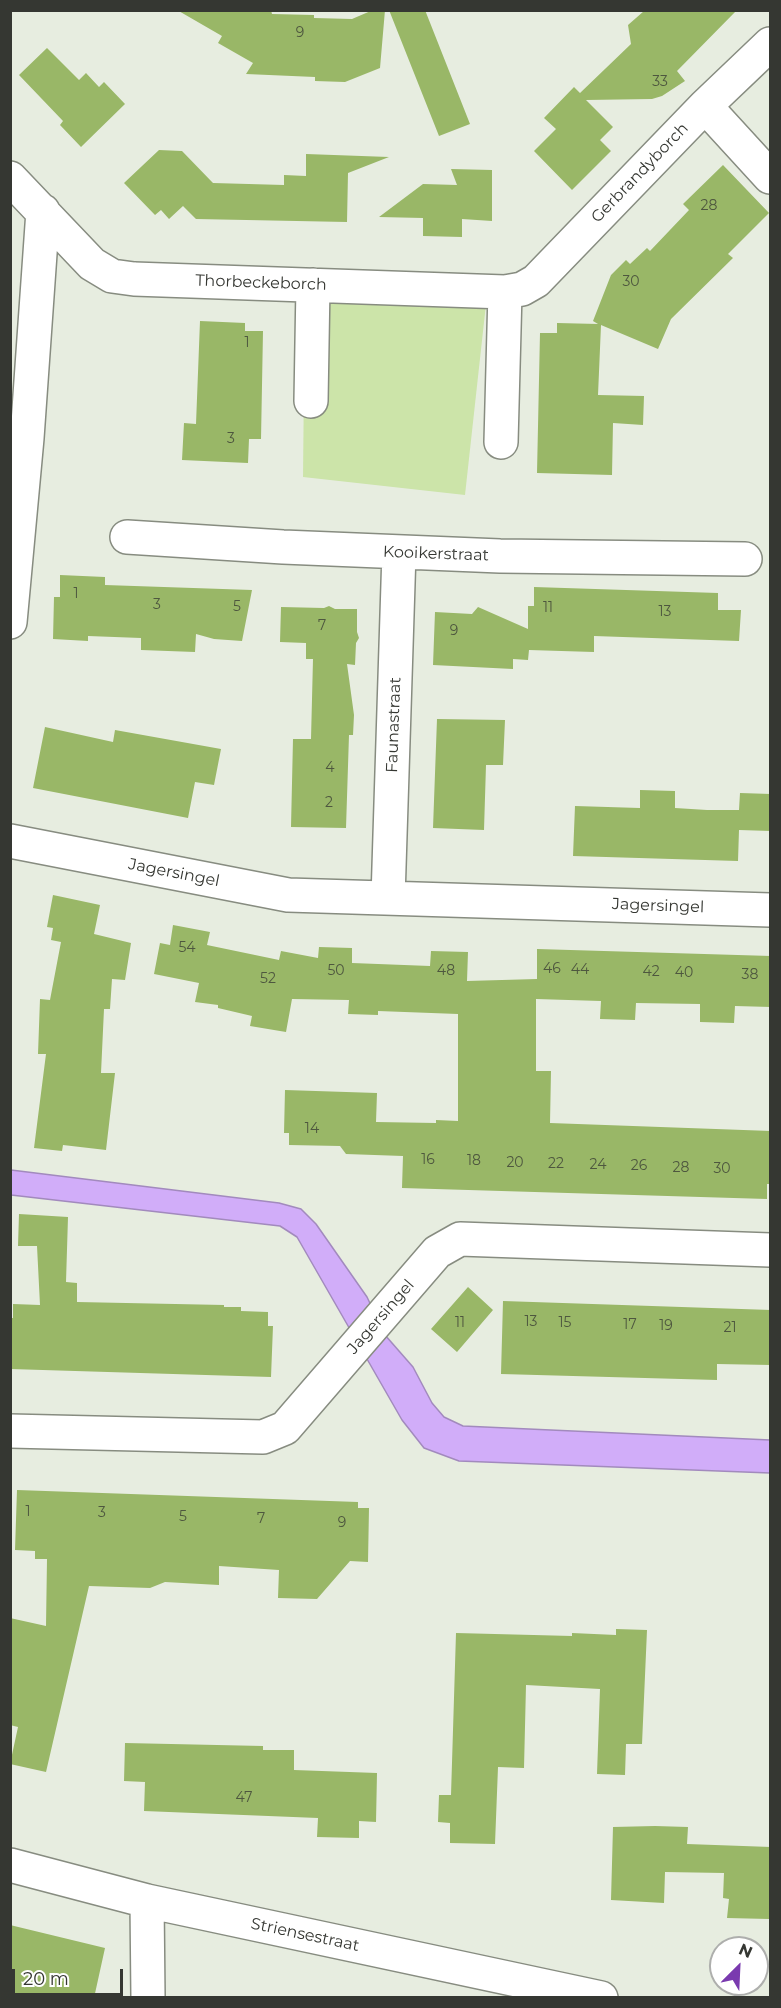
<!DOCTYPE html>
<style>
body{margin:0}
#map{position:relative;width:781px;height:2008px;overflow:hidden;background:#e7ede0;font-family:Montserrat,sans-serif}
canvas{display:block}
.frame{position:absolute;inset:0;border:12px solid #353732;pointer-events:none}
.north{position:absolute;left:709px;top:1936px;width:60px;height:60px;box-sizing:border-box;background:#fff;border:2px solid #aeafad;border-radius:50%;rotate:24deg;font-size:16px;font-weight:700;line-height:24px;text-align:center;color:#353732}
.north::after{content:'';display:block;margin:auto;width:21px;height:27px;background:#7a3aaf;clip-path:polygon(50% 0,100% 100%,50% 72%,0 100%)}
.scale{position:absolute;left:12px;top:1969px;width:111px;height:27px;box-sizing:border-box;border:3px solid #353732;border-top:0;padding-left:8px;font-size:18px;line-height:21px;white-space:nowrap;color:#353732;-webkit-text-stroke:4px #fff;paint-order:stroke}
</style>
<div id="map">
<canvas width="781" height="2008"></canvas>
<div class="frame"></div>
<div class="north">N</div>
<div class="scale">20 m</div>
</div>
<script>
const ctx = document.querySelector('canvas').getContext('2d');
ctx.lineJoin = 'round';
function paint(path, color) {
  ctx.fillStyle = color;
  ctx.fill(path, 'evenodd');
}
function trace(path, color, width, dash) {
  ctx.strokeStyle = color;
  ctx.lineWidth = width;
  ctx.lineCap = dash ? 'butt' : 'round';
  ctx.setLineDash(dash || []);
  ctx.stroke(path);
}
function label(font, color, halo, rows, align = 'center') {
  ctx.font = font + ' Montserrat,sans-serif';
  ctx.lineWidth = 5;
  ctx.setLineDash([]);
  ctx.textBaseline = 'middle';
  ctx.strokeStyle = halo;
  ctx.fillStyle = color;
  for (const [text, x, y, turn = 0] of rows) {
    ctx.save();
    ctx.translate(x, y);
    ctx.rotate((+turn || 0) * Math.PI / 180);
    ctx.textAlign = isNaN(turn) ? turn : align;
    if (halo) ctx.strokeText(text, 0, 0);
    ctx.fillText(text, 0, 0);
    ctx.restore();
  }
}
paint(new Path2D(`
 M 305,281 L 487,295 L 465,495 L 303,477 Z`), '#cce4a9');
const water = new Path2D(`
 M 11,1170 L 279,1203 L 301,1209 L 316,1224 L 367,1297 L 385,1335 L 413,1367 L 432,1403 L 444,1417 L 463,1426 L 770,1440 L 770,1473 L 459,1461 L 424,1448 L 402,1420 L 297,1237 L 280,1226 L 11,1195 Z`);
paint(water, '#d1adf9');
trace(water, '#a28abd', 1.5);
paint(new Path2D(`
 M 177,10 L 271,10 L 272,14 L 314,15 L 314,18 L 352,19 L 373,10 L 385,10 L 380,68 L 345,82 L 315,81 L 315,77 L 246,74 L 253,63 L 218,43 L 222,36 Z
 M 389,10 L 425,10 L 470,124 L 439,136 Z
 M 737,10 L 677,71 L 685,81 L 662,96 L 652,99 L 586,100 L 613,127 L 600,140 L 611,151 L 572,190 L 534,151 L 556,129 L 544,118 L 574,87 L 580,93 L 631,44 L 628,25 L 644,11 Z
 M 47,48 L 79,80 L 86,73 L 99,87 L 104,82 L 125,104 L 81,147 L 60,125 L 63,121 L 19,75 Z
 M 159,150 L 182,151 L 213,183 L 284,185 L 284,175 L 306,176 L 306,154 L 389,157 L 348,173 L 347,222 L 196,219 L 183,206 L 169,219 L 161,210 L 155,215 L 124,183 Z
 M 723,165 L 769,213 L 728,254 L 733,258 L 671,319 L 658,349 L 601,325 L 598,395 L 644,396 L 643,425 L 613,423 L 612,475 L 537,473 L 540,333 L 557,333 L 557,323 L 598,324 L 593,321 L 611,275 L 626,260 L 630,264 L 647,248 L 650,251 L 689,210 L 683,204 Z
 M 451,169 L 492,170 L 492,221 L 462,219 L 462,237 L 423,236 L 423,218 L 379,217 L 423,184 L 457,185 Z
 M 200,321 L 245,323 L 245,331 L 263,331 L 261,439 L 249,439 L 248,463 L 182,460 L 184,423 L 196,424 Z
 M 60,575 L 105,577 L 105,585 L 252,590 L 242,641 L 214,639 L 196,634 L 195,652 L 141,650 L 141,638 L 88,636 L 88,641 L 53,639 L 54,597 L 60,597 Z
 M 534,587 L 718,593 L 718,610 L 741,610 L 739,641 L 594,636 L 594,652 L 529,650 L 528,660 L 513,659 L 513,669 L 433,665 L 435,612 L 472,614 L 478,607 L 528,629 L 528,606 L 534,606 Z
 M 329,606 L 335,609 L 357,609 L 357,632 L 359,638 L 356,643 L 355,665 L 347,664 L 354,715 L 353,735 L 349,735 L 346,828 L 291,827 L 293,739 L 311,739 L 313,659 L 306,659 L 306,643 L 280,642 L 281,607 L 324,608 Z
 M 437,719 L 505,720 L 503,765 L 486,765 L 484,830 L 433,828 Z
 M 45,727 L 113,742 L 115,730 L 221,749 L 214,785 L 195,782 L 188,818 L 33,788 Z
 M 640,790 L 675,791 L 675,808 L 707,810 L 739,810 L 740,793 L 771,794 L 771,831 L 739,830 L 738,861 L 573,856 L 575,806 L 640,808 Z
 M 53,895 L 100,905 L 94,934 L 131,943 L 125,980 L 112,979 L 110,1009 L 104,1009 L 101,1073 L 115,1073 L 106,1150 L 63,1145 L 62,1151 L 34,1148 L 46,1054 L 38,1054 L 40,999 L 50,1000 L 61,942 L 51,940 L 53,928 L 47,927 Z
 M 173,925 L 210,932 L 207,945 L 279,960 L 281,951 L 318,958 L 319,947 L 352,948 L 352,963 L 430,966 L 431,951 L 468,952 L 467,981 L 537,979 L 537,949 L 771,956 L 771,1007 L 735,1006 L 734,1023 L 700,1022 L 700,1004 L 636,1003 L 635,1020 L 600,1019 L 601,1001 L 536,999 L 536,1071 L 551,1071 L 550,1123 L 771,1131 L 771,1184 L 767,1184 L 767,1199 L 402,1188 L 403,1156 L 346,1154 L 340,1146 L 289,1145 L 289,1133 L 284,1133 L 285,1090 L 377,1093 L 376,1122 L 436,1123 L 436,1120 L 458,1121 L 458,1014 L 378,1011 L 378,1015 L 348,1014 L 349,1000 L 292,999 L 286,1032 L 250,1026 L 252,1016 L 218,1008 L 218,1005 L 195,1002 L 199,983 L 154,974 L 160,943 L 170,945 Z
 M 19,1214 L 68,1217 L 66,1282 L 77,1283 L 77,1302 L 224,1305 L 224,1307 L 241,1307 L 241,1311 L 268,1312 L 268,1326 L 273,1326 L 271,1377 L 10,1369 L 10,1318 L 13,1318 L 13,1304 L 40,1305 L 37,1246 L 18,1246 Z
 M 468,1287 L 493,1310 L 457,1352 L 431,1329 Z
 M 503,1301 L 771,1310 L 771,1365 L 717,1364 L 717,1380 L 501,1374 Z
 M 17,1490 L 358,1502 L 358,1508 L 369,1508 L 368,1562 L 350,1561 L 317,1599 L 278,1598 L 279,1570 L 219,1566 L 219,1585 L 165,1582 L 150,1588 L 89,1586 L 46,1772 L 10,1764 L 18,1727 L 10,1725 L 10,1618 L 46,1626 L 47,1559 L 35,1559 L 35,1551 L 15,1550 Z
 M 616,1629 L 647,1630 L 642,1744 L 626,1744 L 625,1775 L 597,1774 L 600,1689 L 526,1685 L 524,1768 L 498,1767 L 495,1844 L 450,1843 L 450,1823 L 438,1822 L 439,1795 L 451,1795 L 456,1633 L 572,1636 L 572,1633 L 616,1635 Z
 M 125,1743 L 263,1746 L 263,1750 L 294,1750 L 294,1770 L 377,1773 L 376,1822 L 359,1821 L 359,1838 L 317,1837 L 318,1818 L 144,1811 L 145,1782 L 124,1781 Z
 M 655,1826 L 688,1827 L 687,1844 L 771,1847 L 769,1919 L 727,1918 L 729,1899 L 723,1898 L 724,1873 L 665,1872 L 664,1903 L 611,1900 L 613,1827 Z
 M 10,1925 L 105,1948 L 94,1998 L 10,1998 Z`), '#99b767');
const minor = new Path2D(`
 M 705,106 L 770,177
 M 10,178 L 92,264 L 112,276 L 134,279 L 505,292 L 522,289 L 536,281 L 705,106 L 770,44
 M 311,401 L 313,285
 M 501,442 L 505,292
 M 127,537 L 283,547 L 500,556 L 745,559
 M 10,622 L 27,438 L 43,211
 M 10,841 L 288,895 L 770,910
 M 388,898 L 399,552
 M 10,1431 L 263,1437 L 285,1428 L 437,1252 L 460,1239 L 770,1250
 M 10,1865 L 147,1901 L 601,1998
 M 147,1901 L 148,1998`);
trace(minor, '#878c80', 36);
trace(minor, '#fff', 33);
label('14px', '#4e573f', null, [
 ["9",300,33],
 ["33",660,82],
 ["28",709,206],
 ["30",631,282],
 ["1",247,343],
 ["3",231,439],
 ["1",76,594],
 ["3",157,605],
 ["5",237,607],
 ["11",548,608],
 ["13",665,612],
 ["7",322,626],
 ["9",454,631],
 ["4",330,768],
 ["2",329,803],
 ["54",187,948],
 ["46",552,969],
 ["44",580,970],
 ["50",336,971],
 ["48",446,971],
 ["42",651,972],
 ["40",684,973],
 ["38",750,975],
 ["52",268,979],
 ["14",312,1129],
 ["16",428,1160],
 ["18",474,1161],
 ["20",515,1163],
 ["22",556,1164],
 ["24",598,1165],
 ["26",639,1166],
 ["28",681,1168],
 ["30",722,1169],
 ["13",531,1322],
 ["11",460,1323],
 ["15",565,1323],
 ["17",630,1325],
 ["19",666,1326],
 ["21",730,1328],
 ["1",28,1512],
 ["3",102,1513],
 ["5",183,1517],
 ["7",261,1519],
 ["9",342,1523],
 ["47",244,1798]
]);
label('16px', '#353732', '#fff', [
 ["Gerbrandyborch",640,173,-46],
 ["Thorbeckeborch",261,283,2],
 ["Kooikerstraat",436,554,2],
 ["Faunastraat",394,725,-88],
 ["Jagersingel",174,873,11],
 ["Jagersingel",658,906,2],
 ["Jagersingel",381,1317,-49],
 ["Striensestraat",305,1935,12]
]);
</script>
